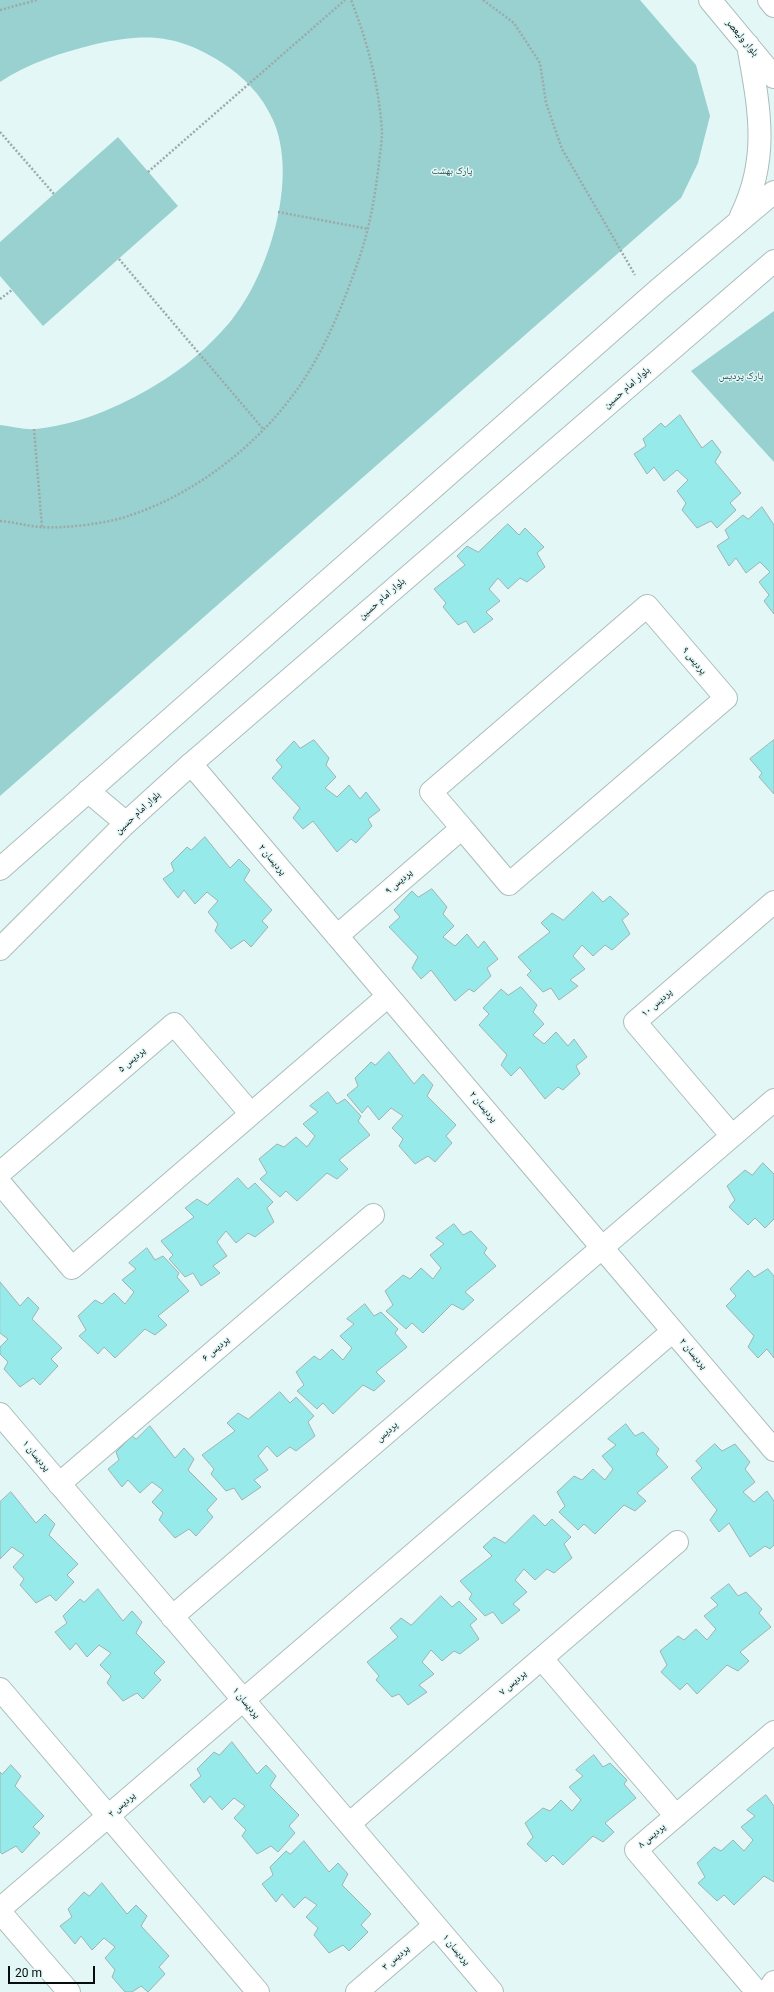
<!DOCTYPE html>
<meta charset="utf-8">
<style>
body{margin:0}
#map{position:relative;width:774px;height:1992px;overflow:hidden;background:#e3f7f6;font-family:Roboto,sans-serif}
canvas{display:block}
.scale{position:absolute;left:8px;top:1966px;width:87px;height:18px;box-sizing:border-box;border:2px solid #070d0d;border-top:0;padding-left:5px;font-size:12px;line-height:14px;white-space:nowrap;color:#070d0d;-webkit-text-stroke:3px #e3f7f6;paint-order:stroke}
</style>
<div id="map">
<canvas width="774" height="1992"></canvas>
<div class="scale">20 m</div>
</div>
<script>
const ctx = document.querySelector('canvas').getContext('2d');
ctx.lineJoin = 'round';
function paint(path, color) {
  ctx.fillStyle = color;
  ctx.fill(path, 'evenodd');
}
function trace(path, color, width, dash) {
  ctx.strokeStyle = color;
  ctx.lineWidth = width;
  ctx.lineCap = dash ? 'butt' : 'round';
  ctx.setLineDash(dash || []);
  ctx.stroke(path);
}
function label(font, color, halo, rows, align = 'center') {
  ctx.font = font + ' Roboto,"Noto Naskh Arabic",sans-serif';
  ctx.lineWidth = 3;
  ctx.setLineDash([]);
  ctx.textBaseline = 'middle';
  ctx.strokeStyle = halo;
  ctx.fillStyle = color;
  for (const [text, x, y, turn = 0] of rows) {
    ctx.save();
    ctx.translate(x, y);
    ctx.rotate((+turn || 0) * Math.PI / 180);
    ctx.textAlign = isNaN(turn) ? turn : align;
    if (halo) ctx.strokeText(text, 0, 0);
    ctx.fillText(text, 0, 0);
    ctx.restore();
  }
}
paint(new Path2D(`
 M 0,0 L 640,0 L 696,65 L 710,116 L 698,163 L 681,198 L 0,796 L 0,425 C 11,426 24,430 36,429 C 77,425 119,407 154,386 C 183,369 208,348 230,322 C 269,275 299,178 273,120 C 262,95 243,76 221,62 C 177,34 145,33 96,44 C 63,52 28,63 0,82 Z
 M 118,137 L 178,206 L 43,326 L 0,276 L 0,242 Z
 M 774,311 L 774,462 L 691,371 Z`), '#99d0d0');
const building = new Path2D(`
 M 680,415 L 702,448 L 712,440 L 721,452 L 715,462 L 741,493 L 730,503 L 736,510 L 717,528 L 711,521 L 697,528 L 682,510 L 686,503 L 677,491 L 688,480 L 677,470 L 664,481 L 654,467 L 647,474 L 634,454 L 646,446 L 643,439 L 661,423 L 665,427 Z
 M 762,507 L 774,525 L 774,614 L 764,601 L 769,595 L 759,582 L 770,572 L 760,562 L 746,573 L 736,558 L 729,566 L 717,546 L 729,538 L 725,530 L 743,515 L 748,519 Z
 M 508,524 L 519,535 L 525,528 L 544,547 L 537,553 L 545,567 L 527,582 L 520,578 L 508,589 L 498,578 L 489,589 L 500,601 L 486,612 L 493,619 L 474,633 L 466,621 L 458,625 L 443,607 L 446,603 L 434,589 L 465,565 L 457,556 L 467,546 L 478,552 Z
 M 314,740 L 329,758 L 326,765 L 336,777 L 325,788 L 337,797 L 349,785 L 360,799 L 366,792 L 380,810 L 368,819 L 372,826 L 356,843 L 351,839 L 337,852 L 313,821 L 303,829 L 293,818 L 300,808 L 272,778 L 282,767 L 276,760 L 294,741 L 300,748 Z
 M 774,740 L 774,794 L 759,777 L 762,773 L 750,759 Z
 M 205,837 L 230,868 L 239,859 L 250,870 L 244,880 L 272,910 L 262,921 L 268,927 L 251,947 L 244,940 L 231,949 L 215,931 L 218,924 L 208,912 L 218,901 L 207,892 L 195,904 L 184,890 L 178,898 L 163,879 L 174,871 L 171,863 L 187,847 L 191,850 Z
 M 432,889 L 447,907 L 443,914 L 454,926 L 443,937 L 455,946 L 467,934 L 478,948 L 484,941 L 498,959 L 487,968 L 491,976 L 474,992 L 469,989 L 455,1001 L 431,970 L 421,979 L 412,968 L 418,957 L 389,927 L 400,917 L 394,910 L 412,891 L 418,897 Z
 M 593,892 L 603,902 L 610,896 L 629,914 L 622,920 L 630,934 L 612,950 L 605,945 L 593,956 L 582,945 L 573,956 L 585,969 L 570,980 L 578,986 L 559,1000 L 551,988 L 543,992 L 527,975 L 531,971 L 518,957 L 550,932 L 541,923 L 552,913 L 563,920 Z
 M 521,987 L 537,1005 L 533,1012 L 544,1024 L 533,1035 L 544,1044 L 556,1032 L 568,1046 L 574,1039 L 587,1057 L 576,1066 L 580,1074 L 563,1090 L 558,1087 L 545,1099 L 520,1067 L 511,1076 L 501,1065 L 507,1055 L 479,1025 L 489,1014 L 483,1008 L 501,989 L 508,995 Z
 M 389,1052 L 414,1084 L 423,1074 L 433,1085 L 427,1096 L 456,1125 L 446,1136 L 452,1143 L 435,1162 L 428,1156 L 415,1164 L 399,1146 L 403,1139 L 392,1128 L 403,1116 L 391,1108 L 379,1120 L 368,1106 L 362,1113 L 347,1095 L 358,1086 L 355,1078 L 371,1062 L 375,1065 Z
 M 328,1092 L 337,1104 L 345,1099 L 361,1116 L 358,1121 L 370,1135 L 339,1160 L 348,1169 L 337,1179 L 327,1173 L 297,1201 L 286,1191 L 280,1197 L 260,1179 L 267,1173 L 259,1159 L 277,1144 L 284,1147 L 296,1137 L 307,1147 L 315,1136 L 303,1124 L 318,1112 L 310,1106 Z
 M 763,1163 L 774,1174 L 774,1219 L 765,1228 L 755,1218 L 748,1225 L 729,1207 L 735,1200 L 727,1186 L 745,1170 L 752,1175 Z
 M 238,1178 L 248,1189 L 255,1183 L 273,1202 L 267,1208 L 274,1222 L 255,1237 L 248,1233 L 236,1243 L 226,1231 L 217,1242 L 227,1256 L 213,1266 L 220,1273 L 201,1286 L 193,1273 L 185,1277 L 169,1259 L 173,1255 L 161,1241 L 194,1217 L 185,1208 L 197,1199 L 207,1205 Z
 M 454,1224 L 463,1235 L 471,1231 L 487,1248 L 484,1253 L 496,1266 L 465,1292 L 474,1300 L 463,1310 L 452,1304 L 423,1333 L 412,1323 L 406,1329 L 386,1311 L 393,1305 L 385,1291 L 403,1275 L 410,1279 L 421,1268 L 433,1279 L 441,1268 L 430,1255 L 444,1244 L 436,1238 Z
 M 147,1248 L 155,1260 L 163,1256 L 179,1273 L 177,1277 L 189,1291 L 158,1316 L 167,1325 L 155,1335 L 145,1329 L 115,1358 L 104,1347 L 98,1354 L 79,1336 L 86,1330 L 78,1316 L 95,1300 L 102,1304 L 114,1293 L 125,1304 L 134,1292 L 122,1280 L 136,1269 L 129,1263 Z
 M 768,1269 L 774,1276 L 774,1358 L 767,1349 L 758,1358 L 748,1347 L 754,1336 L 726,1306 L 736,1296 L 730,1289 L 748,1270 L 754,1277 Z
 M 0,1282 L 20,1306 L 28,1297 L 39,1308 L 32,1319 L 62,1348 L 51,1359 L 58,1366 L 40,1385 L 33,1378 L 20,1387 L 4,1369 L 8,1362 L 0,1354 L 0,1347 L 8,1339 L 0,1333 Z
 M 365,1304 L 374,1316 L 381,1312 L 398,1329 L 395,1333 L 407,1347 L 376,1372 L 385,1381 L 374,1391 L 363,1385 L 333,1414 L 323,1403 L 317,1409 L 297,1391 L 304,1385 L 296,1372 L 314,1356 L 320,1360 L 332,1349 L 343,1360 L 352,1348 L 340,1336 L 354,1324 L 347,1319 Z
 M 280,1392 L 290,1403 L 296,1397 L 314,1416 L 308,1422 L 315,1436 L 296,1451 L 290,1447 L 277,1457 L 267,1446 L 258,1456 L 268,1470 L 254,1480 L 261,1487 L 242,1500 L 234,1488 L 226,1491 L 211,1474 L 214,1469 L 202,1455 L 235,1431 L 227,1423 L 238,1413 L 248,1419 Z
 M 626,1424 L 635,1436 L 643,1432 L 659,1449 L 656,1454 L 668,1467 L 637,1493 L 646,1501 L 635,1511 L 624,1505 L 595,1534 L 584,1524 L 578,1530 L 559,1512 L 565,1506 L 557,1492 L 574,1476 L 582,1480 L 593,1469 L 605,1480 L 613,1469 L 602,1456 L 616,1445 L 608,1439 Z
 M 150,1426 L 175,1458 L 184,1448 L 194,1459 L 188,1470 L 217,1499 L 207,1510 L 213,1517 L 196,1536 L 189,1529 L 175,1538 L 159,1520 L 163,1513 L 152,1502 L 163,1490 L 152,1482 L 140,1493 L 128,1480 L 122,1487 L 108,1469 L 119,1460 L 116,1452 L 132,1436 L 136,1439 Z
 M 715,1444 L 722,1451 L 735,1444 L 750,1462 L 745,1469 L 755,1482 L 743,1492 L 754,1502 L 767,1491 L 774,1501 L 774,1545 L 770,1549 L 765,1546 L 750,1557 L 729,1523 L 719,1532 L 710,1520 L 717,1510 L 691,1478 L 702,1468 L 696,1461 Z
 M 11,1492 L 36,1523 L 45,1514 L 55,1524 L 49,1535 L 78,1564 L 67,1575 L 74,1582 L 56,1601 L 50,1595 L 36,1603 L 20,1585 L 24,1579 L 13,1567 L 24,1555 L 12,1547 L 0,1559 L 0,1502 Z
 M 534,1515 L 545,1526 L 552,1519 L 571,1537 L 564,1544 L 572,1558 L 554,1573 L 547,1569 L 535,1580 L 524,1569 L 515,1580 L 527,1592 L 513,1604 L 520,1610 L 502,1624 L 493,1612 L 485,1616 L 469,1599 L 472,1594 L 460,1581 L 492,1556 L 483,1547 L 494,1537 L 505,1543 Z
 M 729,1584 L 738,1596 L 746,1592 L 762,1609 L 759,1613 L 771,1627 L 740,1652 L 749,1661 L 738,1671 L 727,1665 L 697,1694 L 687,1683 L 680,1690 L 661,1672 L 667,1665 L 660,1651 L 678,1636 L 684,1640 L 696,1629 L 707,1640 L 716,1629 L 704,1616 L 718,1605 L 711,1598 Z
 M 98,1589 L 123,1621 L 132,1611 L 142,1622 L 136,1633 L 165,1662 L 154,1673 L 161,1680 L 143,1699 L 137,1693 L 123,1701 L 107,1683 L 111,1676 L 100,1665 L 111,1653 L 99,1645 L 87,1657 L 76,1643 L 70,1650 L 55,1632 L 67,1623 L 63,1616 L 80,1599 L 84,1602 Z
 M 441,1596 L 452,1607 L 459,1601 L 477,1619 L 470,1625 L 479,1639 L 460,1654 L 454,1651 L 442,1661 L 431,1650 L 422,1662 L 434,1674 L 419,1685 L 427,1692 L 408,1705 L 399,1694 L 392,1697 L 376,1680 L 379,1676 L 367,1662 L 398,1637 L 390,1628 L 401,1618 L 411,1625 Z
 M 232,1742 L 257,1774 L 266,1765 L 276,1776 L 270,1786 L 299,1815 L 289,1826 L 295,1833 L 278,1852 L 271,1846 L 257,1854 L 242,1836 L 246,1830 L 234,1818 L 245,1806 L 234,1798 L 222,1810 L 210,1796 L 204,1803 L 190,1785 L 201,1776 L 197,1769 L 214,1752 L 219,1755 Z
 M 594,1755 L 603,1767 L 610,1763 L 627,1780 L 624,1784 L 636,1798 L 605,1823 L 614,1832 L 603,1842 L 593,1836 L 563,1865 L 553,1855 L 546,1862 L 527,1844 L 533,1837 L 525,1823 L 543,1808 L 550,1811 L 561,1800 L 572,1811 L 581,1800 L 569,1787 L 583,1776 L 576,1770 Z
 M 11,1765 L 21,1776 L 15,1786 L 44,1816 L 33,1827 L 40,1833 L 22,1853 L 16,1846 L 2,1854 L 0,1852 L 0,1772 L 2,1774 Z
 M 766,1795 L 774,1806 L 774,1882 L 764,1876 L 734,1905 L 724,1895 L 717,1901 L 698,1883 L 705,1877 L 697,1863 L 714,1847 L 721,1851 L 733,1840 L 744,1851 L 753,1840 L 741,1827 L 755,1816 L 747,1810 Z
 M 304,1841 L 329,1872 L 338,1863 L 348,1874 L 342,1885 L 371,1914 L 361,1925 L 368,1932 L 349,1951 L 343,1945 L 329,1953 L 314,1935 L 318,1928 L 306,1917 L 317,1905 L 305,1897 L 294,1908 L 282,1894 L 276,1902 L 262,1884 L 273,1875 L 270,1867 L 286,1851 L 290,1854 Z
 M 102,1883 L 127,1914 L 136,1905 L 147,1916 L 141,1926 L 169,1956 L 159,1967 L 165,1974 L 148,1992 L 141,1986 L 132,1992 L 125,1992 L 112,1977 L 115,1970 L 105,1958 L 115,1947 L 104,1938 L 92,1950 L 81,1936 L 75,1944 L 60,1926 L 72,1917 L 68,1909 L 84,1892 L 89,1896 Z`);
paint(building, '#97eaea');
trace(building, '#9fb2b1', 1);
const minor = new Path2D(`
 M 191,764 L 774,1450
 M 337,936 L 462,828 L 509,884 L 726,698 L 647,606 L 431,792 L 462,828
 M 251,1114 L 388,996
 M 732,1136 L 635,1022 L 774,902
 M 0,1173 L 174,1024 L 251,1114 L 72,1268 L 0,1183
 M 0,1414 L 492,1992
 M 59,1484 L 373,1215
 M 172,1617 L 774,1100
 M 542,1659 L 676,1816
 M 0,1689 L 258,1992
 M 349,1824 L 677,1542
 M 0,1909 L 673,1331
 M 0,1912 L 69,1992
 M 357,1992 L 435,1925
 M 757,1992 L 636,1850 L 774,1732
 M 767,1992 L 774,1982`);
const major = new Path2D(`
 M 710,0 L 774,77
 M 769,0 L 774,6
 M 741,216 C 770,157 759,107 748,45
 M 88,791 L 126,823
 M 0,869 L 659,289 L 774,192
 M 0,949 L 126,823 L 191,764 L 774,261`);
trace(minor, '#aabdbc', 24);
trace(major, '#aabdbc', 24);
trace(new Path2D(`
 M 483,0 L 514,23 L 540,63 L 546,103 L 562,149 L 635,275
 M 0,10 L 37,0
 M 0,132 L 54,194
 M 148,172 L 345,0
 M 278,212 L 369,229
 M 119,259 L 264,430
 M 0,299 L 12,290
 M 34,429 L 42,527
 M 0,521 C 14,522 27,526 41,527 C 63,529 111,523 131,515 C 194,494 254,448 293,395 C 323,355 343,305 359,259 C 370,226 375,197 379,163 C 380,153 382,142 382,132 C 379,86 368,43 351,0`), '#9aaaa9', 2.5, [2, 2]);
trace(minor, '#fff', 22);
trace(major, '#fff', 22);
label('10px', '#070d0d', '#e3f7f6', [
 ["بلوار ولیعصر",742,38,50],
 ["بلوار امام حسین",627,388,-41],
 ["بلوار امام حسین",382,599,-41],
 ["پردیس ۹",694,661,50],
 ["بلوار امام حسین",138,813,-43],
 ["پردیسان ۲",272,860,50],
 ["پردیس ۹",399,882,-41],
 ["پردیس ۱۰",657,1003,-41],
 ["پردیس ۵",132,1060,-41],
 ["پردیسان ۲",483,1107,50],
 ["پردیس ۶",216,1349,-41],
 ["پردیسان ۲",693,1354,50],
 ["پردیس",387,1432,-41],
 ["پردیسان ۱",36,1456,50],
 ["پردیس ۷",513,1683,-41],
 ["پردیسان ۱",246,1703,50],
 ["پردیس ۲",122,1805,-41],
 ["پردیس ۸",652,1836,-40],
 ["پردیسان ۱",456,1950,50],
 ["پردیس ۳",396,1958,-41]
]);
label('10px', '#204848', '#e3f7f6', [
 ["پارک بهشت",452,171],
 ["پارک پردیس",741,376]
]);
</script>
